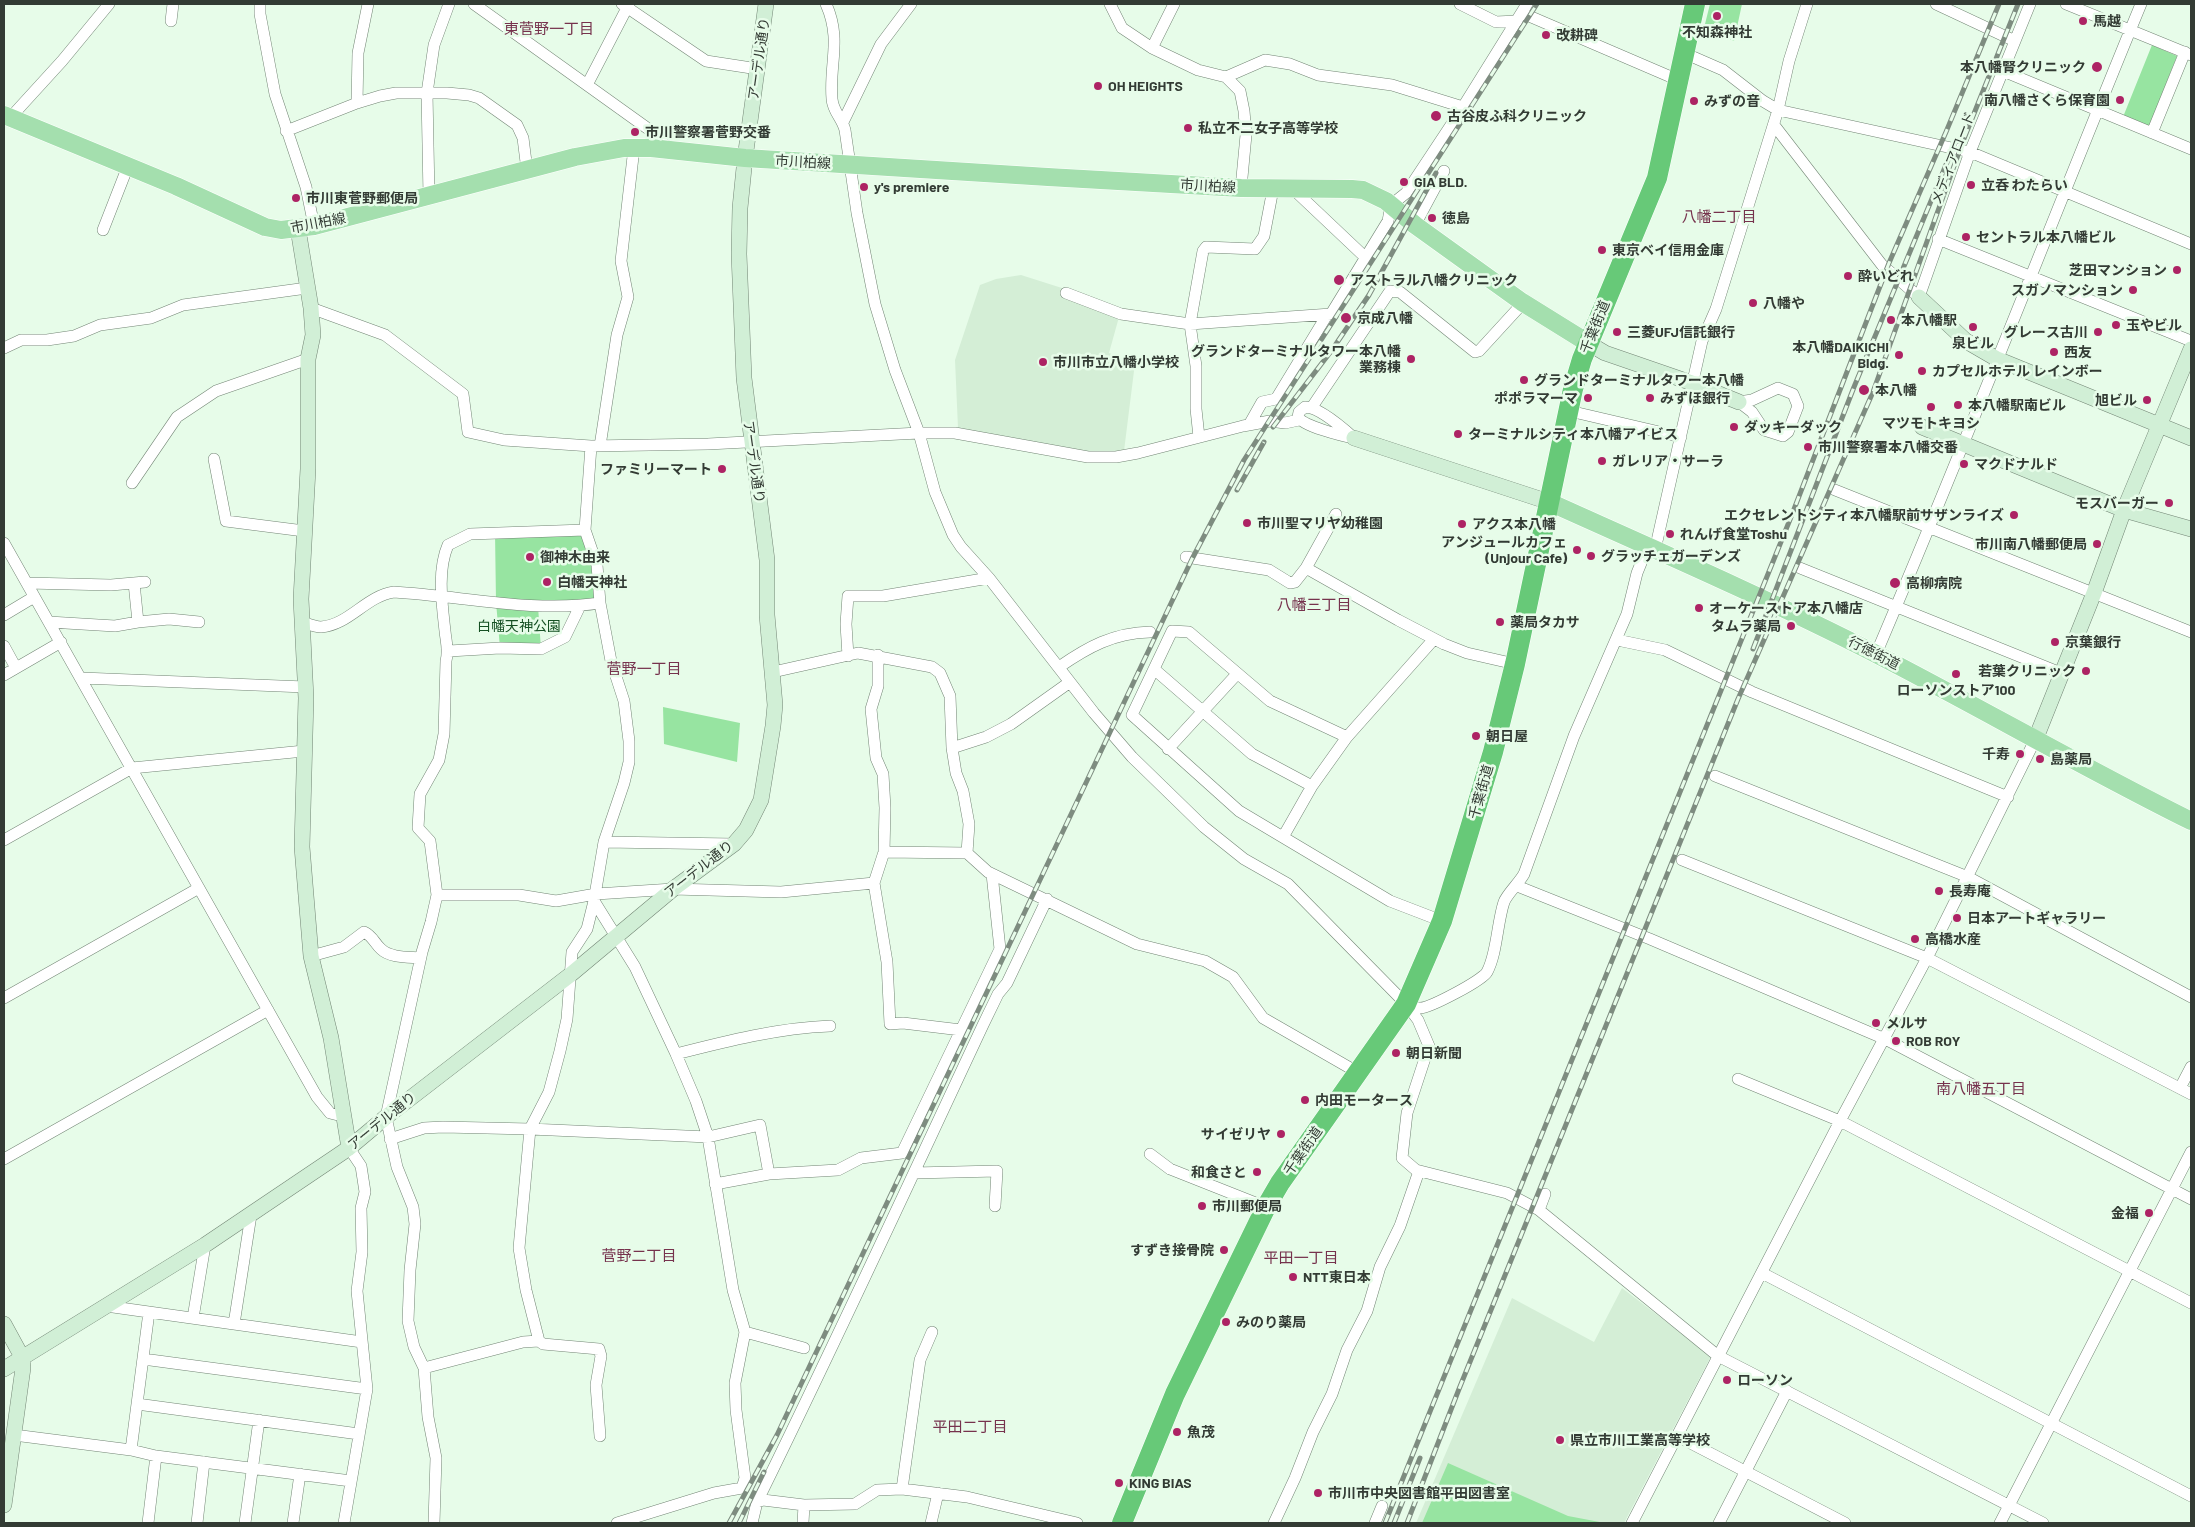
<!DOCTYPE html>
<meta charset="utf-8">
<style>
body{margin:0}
#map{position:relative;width:2195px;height:1527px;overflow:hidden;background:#e7fce9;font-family:Barlow,sans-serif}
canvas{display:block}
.frame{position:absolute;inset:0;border:5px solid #333b34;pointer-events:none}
</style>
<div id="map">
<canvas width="2195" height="1527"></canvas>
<div class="frame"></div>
</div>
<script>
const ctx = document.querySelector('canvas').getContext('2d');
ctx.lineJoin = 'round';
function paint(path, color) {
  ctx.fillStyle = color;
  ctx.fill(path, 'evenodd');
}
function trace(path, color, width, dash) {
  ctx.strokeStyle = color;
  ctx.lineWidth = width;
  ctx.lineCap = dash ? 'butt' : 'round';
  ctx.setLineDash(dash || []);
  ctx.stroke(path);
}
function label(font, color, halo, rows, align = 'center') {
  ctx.font = font + ' Barlow,"Noto Sans JP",sans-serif';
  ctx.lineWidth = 5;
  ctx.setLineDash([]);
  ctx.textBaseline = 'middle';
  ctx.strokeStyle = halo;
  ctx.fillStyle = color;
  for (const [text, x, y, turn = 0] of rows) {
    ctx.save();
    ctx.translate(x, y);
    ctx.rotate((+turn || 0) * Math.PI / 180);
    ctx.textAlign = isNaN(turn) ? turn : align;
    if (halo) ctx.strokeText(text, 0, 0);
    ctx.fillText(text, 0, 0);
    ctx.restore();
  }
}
paint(new Path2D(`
 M 1021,275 L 1065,289 L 1119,317 L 1109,353 L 1135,363 L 1124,451 L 1082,451 L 958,428 L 955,360 L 980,285 L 996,279 Z
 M 1622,1288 L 1711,1356 L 1624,1523 L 1416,1523 L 1512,1298 L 1594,1342 Z`), '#d4eed6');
paint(new Path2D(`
 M 1710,4 L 1742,4 L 1734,41 L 1704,28 Z
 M 2152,45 L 2177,56 L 2149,127 L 2123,117 Z
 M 585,530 L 600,603 L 538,606 L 541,649 L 500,648 L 496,602 L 495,532 Z
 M 663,707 L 740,723 L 737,762 L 664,744 Z
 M 1448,1463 L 1568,1516 L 1605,1523 L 1422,1523 Z`), '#97e4a1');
const street = new Path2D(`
 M 260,4 L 260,14 L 275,94 L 306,187 L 314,226
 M 474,4 L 654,133 L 670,150
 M 622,4 L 706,61 L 758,69
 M 826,4 C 842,40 829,63 832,99 C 833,112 842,118 845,130 L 857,213 L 875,304 L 895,370 L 919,433 L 935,492 L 953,535 L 961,547 L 989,578 L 1094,713 L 1132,757 L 1204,827 L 1244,859 L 1288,884 L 1406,1004 L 1418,1020 L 1429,1046 L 1407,1113 L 1402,1158 L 1416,1170 L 1507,1193 L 1539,1210 L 1718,1356 L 2043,1523
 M 1110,4 L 1122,28 L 1152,48 L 1198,70 L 1226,77 L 1240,91 L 1244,111 L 1246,135 L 1241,188
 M 1460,4 L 1496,22 L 1517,21
 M 1936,4 L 2015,41
 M 2066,4 L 2191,55
 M 1522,13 L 1678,80
 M 171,21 L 173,4
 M 1152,48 L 1174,4
 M 1684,53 L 1723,70 L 1763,101 L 1778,110 L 1970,152 L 2191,244
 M 2003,71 L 2191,149
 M 1226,77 L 1265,60 L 1290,64 L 1318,75 L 1392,85 L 1463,107
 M 587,85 L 629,4
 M 357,103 L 358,53 L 368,4
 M 10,118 L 62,61 L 109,4
 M 843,122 L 881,44 L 911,4
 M 1774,125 L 1882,265 L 1919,297 L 1970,152 L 2030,4
 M 286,131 L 357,103 L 380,96 L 396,93 L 447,93 L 469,95 L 479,98 L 517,125 L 523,138 L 527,170
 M 2152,133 L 2185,52
 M 1293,189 L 1366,258
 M 429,196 L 427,93 L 434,45 L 449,4
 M 1415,225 L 1444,171
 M 103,230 L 128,166
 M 1938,239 L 2191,341
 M 1066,293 L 1121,314 L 1190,324 L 1331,314 L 1388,221 L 1391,205 L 1406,193 L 1463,107 L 1527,4
 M 311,308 L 385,335 L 463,394 L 468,432 L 504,440 L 591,446 L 708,444 L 919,433 L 955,433 L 1088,457 L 1116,457 L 1138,453 L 1243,426 L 1270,421 L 1285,423 L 1299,420
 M 4,348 L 21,340 L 47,340 L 74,336 L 100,325 L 151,318 L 183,305 L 307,288
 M 1778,388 L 1793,394 L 1798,406 L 1788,432 L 1783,436 L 1764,430 L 1752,412 L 1739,402 L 1752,400 Z
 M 1305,407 C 1319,407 1344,429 1354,438 C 1342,436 1303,426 1298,417 L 1299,412 Z
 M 1312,407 L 1390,291 L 1400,292 L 1475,352 L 1479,351 L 1523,303
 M 1578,413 L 1681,437
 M 1249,425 L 1262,402 L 1276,399 L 1327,315
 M 1199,437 L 1196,409 L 1196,366 L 1190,324 L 1203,251 L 1206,247 L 1255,249 L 1264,236 L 1273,189
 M 591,446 L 585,530 L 597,565 L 600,603 L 611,661 L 624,701 L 629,741 L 629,762 L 624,783 L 604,842 L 594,901 L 587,929 L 572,952 L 567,1019 L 560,1051 L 549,1092 L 530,1129 L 519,1248 L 526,1290 L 539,1341 L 543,1344 L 599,1349 L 601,1356 L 596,1385 L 600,1436
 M 600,446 L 617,335 L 628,297 L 621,261 L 634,148
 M 214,459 L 226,521 L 304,531
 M 132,483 L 177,417 L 216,391 L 308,359
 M 1835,490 L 2191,632
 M 4,543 L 317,1097 L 330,1113 L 342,1116
 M 1655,550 L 1702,341 L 1716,309 L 1778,110 L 1789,61 L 1807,4
 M 1186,557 L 1269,570 L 1290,583 L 1295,582 L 1306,568 L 1336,514
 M 1306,568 L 1398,620 L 1444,644 L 1467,653 L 1515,664
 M 1800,568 L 2061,673
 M 27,583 L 111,585 L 145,582
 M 4,615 L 34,597
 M 49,622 L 115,626 L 138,622 L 134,583
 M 138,622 L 169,619 L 199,622
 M 302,622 C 308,624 315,627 321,627 C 349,625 366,596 394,592 C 462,596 532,613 600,603
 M 1617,640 L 1665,650 L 1752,692 L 2008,797
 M 4,646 L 16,668
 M 449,651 L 500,648 L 541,649 L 565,637 L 580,606
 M 1876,654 C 1968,439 2052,220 2141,4
 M 848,656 L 846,624 L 848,596 L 883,596 L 989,578
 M 1059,667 C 1088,647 1113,633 1150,632
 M 1154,669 L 1252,754 L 1312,786
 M 773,672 L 858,653 L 932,667 L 940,673 L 950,696 L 952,748 L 956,773 L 963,791 L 969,824 L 967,853
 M 4,675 L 61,642
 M 82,678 L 305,687
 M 1347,737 L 1270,701 L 1189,632 L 1172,631 L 1132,715 L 1239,811 L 1390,901 L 1442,921
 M 952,748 L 986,737 L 1011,724 L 1070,682
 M 1168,749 L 1237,674
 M 1715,776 L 1968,877 L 2191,997
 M 1283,837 L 1312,786 L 1347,737 L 1434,639
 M 4,840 L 132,768 L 304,751
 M 604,842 L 734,844
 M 884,852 L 967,853 L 988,872 L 1137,944 L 1205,961 L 1233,977 L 1263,1018 L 1357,1072
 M 1682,860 L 1927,958 L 2191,1094
 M 874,883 L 887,962 L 890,1024 L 903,1023 L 961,1030
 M 1517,886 L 1650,939 L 1885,1039 L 2191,1199
 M 437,895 L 519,895 L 556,901 L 596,894 L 673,889 L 781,892 L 874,883 L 884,852 L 885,808 L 883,774 L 876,758 L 871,709 L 878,686 L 878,655
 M 594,901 L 635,967 L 676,1054 L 696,1101 L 708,1137 L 733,1290 L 745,1332 L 735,1383 L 736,1410 L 745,1478 L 742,1488
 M 311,956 L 344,947 L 364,932 C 373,936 374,943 381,949 C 390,958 409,957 420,958
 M 4,998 L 199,888
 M 1406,1004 C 1410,1005 1416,1008 1420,1008 C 1430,1008 1483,980 1487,972 C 1497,954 1497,923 1504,902 C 1507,894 1519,883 1524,874 L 1574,736 L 1627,614 L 1637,573 L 1648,546
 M 676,1054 C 727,1041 778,1028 830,1026
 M 1738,1079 L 1840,1121 L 2191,1303
 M 2180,1088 L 2191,1067
 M 390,1139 L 424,1128 L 443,1127 L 530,1129 L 708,1137 L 760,1125 L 769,1174
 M 1150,1154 L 1170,1169 L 1266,1207
 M 4,1159 L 268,1010
 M 914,1173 L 997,1171 L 995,1206
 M 715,1184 L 769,1174 L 838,1170 L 861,1158 L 902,1153 L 1000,949 L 992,874
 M 1539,1210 L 1545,1194
 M 1762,1273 L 2191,1496
 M 106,1306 L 362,1342
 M 193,1318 L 205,1245
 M 234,1324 L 251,1215
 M 745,1332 L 804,1348
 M 539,1341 L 523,1342 L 424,1368 L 414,1347 L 408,1321 L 410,1270 L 415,1224 L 413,1207 L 397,1167 L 386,1117 L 422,952 L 431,922 L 437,895 L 430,841 L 418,828 L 420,794 L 439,760 L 444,734 L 446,661 C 449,650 446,642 445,631 C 442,604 437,570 448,545 L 470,534 L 585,530
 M 143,1359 L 367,1389
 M 424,1368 L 428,1417 L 436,1458 L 434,1523
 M 137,1404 L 359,1434
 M 14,1435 L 131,1450 L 156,1456 L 351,1481
 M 1677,1436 L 1845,1523
 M 131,1450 L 149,1312
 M 902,1489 L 920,1360 L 932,1332
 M 757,1502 L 763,1500 L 804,1505 L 855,1504 L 877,1490 L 902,1489 L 967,1497 L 1077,1523
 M 148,1523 L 156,1456
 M 197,1523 L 204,1462
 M 245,1523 L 259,1420
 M 293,1523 L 300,1474
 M 344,1523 L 367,1389 L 357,1291 L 362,1252 L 361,1208 L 365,1192 L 361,1166 L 349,1148
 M 617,1523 L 714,1493 L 742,1488
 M 752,1523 L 757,1502 C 835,1344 908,1185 983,1025 L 998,994 L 1007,983 L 1047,899
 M 803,1523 L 804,1505
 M 931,1523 L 938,1493
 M 1274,1523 L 1295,1478 L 1313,1432 L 1332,1394 L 1347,1350 L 1367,1311 L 1380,1267 L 1400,1226 L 1419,1171
 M 1375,1523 L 1382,1506
 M 1632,1523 L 1840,1121 L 1927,958 L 2036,738
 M 1719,1523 L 1787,1391
 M 2000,1523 L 2191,1152`);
const secondary = new Path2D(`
 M 298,229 L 311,308 L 313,335 L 308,359 L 308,469 L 301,599 L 306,698 L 302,847 L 311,956 L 331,1038 L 349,1148
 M 1919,297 L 1966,341 L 1997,359 L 2191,438
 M 1588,343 L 1605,353 L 1692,383 L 1739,402
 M 1922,427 L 2124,510 L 2191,529
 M 1354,438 L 1549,502
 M 2036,738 L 2094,593 L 2124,510 L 2191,349
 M 4,1324 L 22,1357 L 23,1368 L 4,1505
 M 4,1369 L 205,1245 L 349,1148 L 386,1117 L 570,975 L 673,889 L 734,844 L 746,830 L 761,800 L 773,726 L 775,705 L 767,615 L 767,560 L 744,378 L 739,254 L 740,208 L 745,158 L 766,4`);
const primary = new Path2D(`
 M 4,115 L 176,186 L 265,227 L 281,230 L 314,226 L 575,157 L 624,148 L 651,148 L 745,158 L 1048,177 L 1241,188 L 1352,189 L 1363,190 L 1386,201 L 1415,225 L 1522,302 L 1588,343
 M 1549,502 C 1658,551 1768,599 1874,653 C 1981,708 2084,768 2191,821`);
const highway = new Path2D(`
 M 1122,1523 L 1175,1394 L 1266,1207 L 1280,1183 L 1406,1004 L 1442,921 L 1493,752 L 1515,664 L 1573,389 L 1582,359 L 1657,178 L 1695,4`);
trace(street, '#738575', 12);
trace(secondary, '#738575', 16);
trace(primary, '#fff', 19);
trace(highway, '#fff', 21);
trace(street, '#fff', 11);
trace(secondary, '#d1efd6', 15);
trace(primary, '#a4dfae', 18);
trace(highway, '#67c978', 20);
const rail = new Path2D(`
 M 1273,427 L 1332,350 L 1369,295 L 1436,173
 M 1237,490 L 1264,442
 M 1753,649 L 1854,387 L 1955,143
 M 729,1523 L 777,1435 L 1192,559 L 1244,460 L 1537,4
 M 739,1523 L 764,1472
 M 1385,1523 L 1791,517 L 1889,263 L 1946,132 L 1999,4
 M 1394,1523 L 1420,1458
 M 1407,1523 L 1459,1389 L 1738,699 L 1873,392 L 1963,141 L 2018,4`);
trace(rail, '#7e8c80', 5);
trace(rail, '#e7fce9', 3, [9]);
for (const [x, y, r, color] of [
 [1717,16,5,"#ad2364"],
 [2083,21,5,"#ad2364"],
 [1546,35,5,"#ad2364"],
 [2097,67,6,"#ad2364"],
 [1098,86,5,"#ad2364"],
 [2120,100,5,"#ad2364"],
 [1694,101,5,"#ad2364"],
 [1436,116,6,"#ad2364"],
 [1188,128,5,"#ad2364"],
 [635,132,5,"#ad2364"],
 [1404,182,5,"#ad2364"],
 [1971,185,5,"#ad2364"],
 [864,187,5,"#ad2364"],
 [296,198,5,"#ad2364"],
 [1432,218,5,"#ad2364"],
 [1966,237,5,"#ad2364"],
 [1602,250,5,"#ad2364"],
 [2177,270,5,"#ad2364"],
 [1848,276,5,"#ad2364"],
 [1339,280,6,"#ad2364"],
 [2133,290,5,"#ad2364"],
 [1753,303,5,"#ad2364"],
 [1346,318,6,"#ad2364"],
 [1891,320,5,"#ad2364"],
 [2116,325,5,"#ad2364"],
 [1973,327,5,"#ad2364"],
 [1617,332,5,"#ad2364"],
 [2098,332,5,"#ad2364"],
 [2054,352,5,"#ad2364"],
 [1899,355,5,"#ad2364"],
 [1411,359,5,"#ad2364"],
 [1043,362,5,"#ad2364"],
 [1922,371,5,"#ad2364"],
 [1524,380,5,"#ad2364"],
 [1864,390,6,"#ad2364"],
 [1588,398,5,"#ad2364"],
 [1650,398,5,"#ad2364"],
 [2147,400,5,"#ad2364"],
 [1958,405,5,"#ad2364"],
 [1931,407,5,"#ad2364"],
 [1734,427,5,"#ad2364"],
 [1458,434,5,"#ad2364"],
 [1808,447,5,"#ad2364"],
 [1602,461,5,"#ad2364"],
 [1964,464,5,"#ad2364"],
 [722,469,5,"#ad2364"],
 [2169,503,5,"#ad2364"],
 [2014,515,5,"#ad2364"],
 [1247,523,5,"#ad2364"],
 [1462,524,5,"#ad2364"],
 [1670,534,5,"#ad2364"],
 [2097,544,5,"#ad2364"],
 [1577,550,5,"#ad2364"],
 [1591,556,5,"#ad2364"],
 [530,557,5,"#ad2364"],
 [547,582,5,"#ad2364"],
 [1895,583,6,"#ad2364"],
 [1699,608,5,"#ad2364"],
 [1500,622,5,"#ad2364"],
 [1791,626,5,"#ad2364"],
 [2055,642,5,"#ad2364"],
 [2086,671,5,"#ad2364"],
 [1956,674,5,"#ad2364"],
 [1476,736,5,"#ad2364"],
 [2020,754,5,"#ad2364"],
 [2040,759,5,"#ad2364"],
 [1939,891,5,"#ad2364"],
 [1957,918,5,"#ad2364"],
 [1915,939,5,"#ad2364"],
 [1876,1023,5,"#ad2364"],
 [1896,1041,5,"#ad2364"],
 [1396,1053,5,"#ad2364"],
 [1305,1100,5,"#ad2364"],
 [1281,1134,5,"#ad2364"],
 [1257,1172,5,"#ad2364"],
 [1202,1206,5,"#ad2364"],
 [2149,1213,5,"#ad2364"],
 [1224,1250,5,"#ad2364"],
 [1293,1277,5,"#ad2364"],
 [1226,1322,5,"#ad2364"],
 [1727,1380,5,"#ad2364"],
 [1177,1432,5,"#ad2364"],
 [1560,1440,5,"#ad2364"],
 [1119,1483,5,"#ad2364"],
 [1318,1493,5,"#ad2364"]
]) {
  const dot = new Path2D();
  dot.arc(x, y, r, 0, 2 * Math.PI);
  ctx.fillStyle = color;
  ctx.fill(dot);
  trace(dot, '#e7fce9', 2);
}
label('bold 14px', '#333b34', '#e7fce9', [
 ["馬越",2093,21],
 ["不知森神社",1717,32,"center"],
 ["改耕碑",1556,35],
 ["本八幡腎クリニック",2086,67,"right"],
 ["OH HEIGHTS",1108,86],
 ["南八幡さくら保育園",2110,100,"right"],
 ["みずの音",1704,101],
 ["古谷皮ふ科クリニック",1447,116],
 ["私立不二女子高等学校",1198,128],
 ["市川警察署菅野交番",645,132],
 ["GIA BLD.",1414,182],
 ["立呑 わたらい",1981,185],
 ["y's premiere",874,187],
 ["市川東菅野郵便局",306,198],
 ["徳島",1442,218],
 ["セントラル本八幡ビル",1976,237],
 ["東京ベイ信用金庫",1612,250],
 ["芝田マンション",2167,270,"right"],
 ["酔いどれ",1858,276],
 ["アストラル八幡クリニック",1350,280],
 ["スガノマンション",2123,290,"right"],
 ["八幡や",1763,303],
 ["京成八幡",1357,318],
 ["本八幡駅",1901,320],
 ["玉やビル",2126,325],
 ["三菱UFJ信託銀行",1627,332],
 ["グレース古川",2088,332,"right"],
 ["泉ビル",1973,343,"center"],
 ["本八幡DAIKICHI",1889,347,"right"],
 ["Bldg.",1889,363,"right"],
 ["グランドターミナルタワー本八幡",1401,351,"right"],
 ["業務棟",1401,367,"right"],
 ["西友",2064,352],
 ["市川市立八幡小学校",1053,362],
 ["カプセルホテル レインボー",1932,371],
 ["グランドターミナルタワー本八幡",1534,380],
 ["本八幡",1875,390],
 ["ポポラマーマ",1578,398,"right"],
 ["みずほ銀行",1660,398],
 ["旭ビル",2137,400,"right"],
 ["本八幡駅南ビル",1968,405],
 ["マツモトキヨシ",1931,423,"center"],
 ["ダッキーダック",1744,427],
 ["ターミナルシティ本八幡アイビス",1468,434],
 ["市川警察署本八幡交番",1818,447],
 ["ガレリア・サーラ",1612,461],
 ["マクドナルド",1974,464],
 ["ファミリーマート",712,469,"right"],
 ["モスバーガー",2159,503,"right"],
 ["エクセレントシティ本八幡駅前サザンライズ",2004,515,"right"],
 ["市川聖マリヤ幼稚園",1257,523],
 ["アクス本八幡",1472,524],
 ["れんげ食堂Toshu",1680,534],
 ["アンジュールカフェ",1567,542,"right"],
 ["(Unjour Cafe)",1567,558,"right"],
 ["市川南八幡郵便局",2087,544,"right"],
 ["グラッチェガーデンズ",1601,556],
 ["御神木由来",540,557],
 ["白幡天神社",557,582],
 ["高柳病院",1906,583],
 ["オーケーストア本八幡店",1709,608],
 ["薬局タカサ",1510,622],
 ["タムラ薬局",1781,626,"right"],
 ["京葉銀行",2065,642],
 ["若葉クリニック",2076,671,"right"],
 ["ローソンストア100",1956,690,"center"],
 ["朝日屋",1486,736],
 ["千寿",2010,754,"right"],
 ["島薬局",2050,759],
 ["長寿庵",1949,891],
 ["日本アートギャラリー",1967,918],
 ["高橋水産",1925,939],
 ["メルサ",1886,1023],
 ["ROB ROY",1906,1041],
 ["朝日新聞",1406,1053],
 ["内田モータース",1315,1100],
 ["サイゼリヤ",1271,1134,"right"],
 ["和食さと",1247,1172,"right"],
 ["市川郵便局",1212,1206],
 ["金福",2139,1213,"right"],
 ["すずき接骨院",1214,1250,"right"],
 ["NTT東日本",1303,1277],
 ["みのり薬局",1236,1322],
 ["ローソン",1737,1380],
 ["魚茂",1187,1432],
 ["県立市川工業高等学校",1570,1440],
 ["KING BIAS",1129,1483],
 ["市川市中央図書館平田図書室",1328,1493]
], 'left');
label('14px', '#333b34', '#e7fce9', [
 ["アーデル通り",759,59,-82],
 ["メディアロード",1953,158,-69],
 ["市川柏線",803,162,3],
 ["市川柏線",1208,186,3],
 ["市川柏線",318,223,-11],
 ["千葉街道",1595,327,-68],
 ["アーデル通り",754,462,82],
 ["行徳街道",1874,653,27],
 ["千葉街道",1481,792,-74],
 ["アーデル通り",699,869,-38],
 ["アーデル通り",382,1121,-39],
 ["千葉街道",1303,1151,-55]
]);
label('14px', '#155023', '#e7fce9', [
 ["白幡天神公園",519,626]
]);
label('15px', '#76324d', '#e7fce9', [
 ["東菅野一丁目",549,29],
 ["八幡二丁目",1719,217],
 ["八幡三丁目",1314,605],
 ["菅野一丁目",644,669],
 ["南八幡五丁目",1981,1089],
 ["菅野二丁目",639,1256],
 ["平田一丁目",1301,1258],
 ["平田二丁目",970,1427]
]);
</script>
